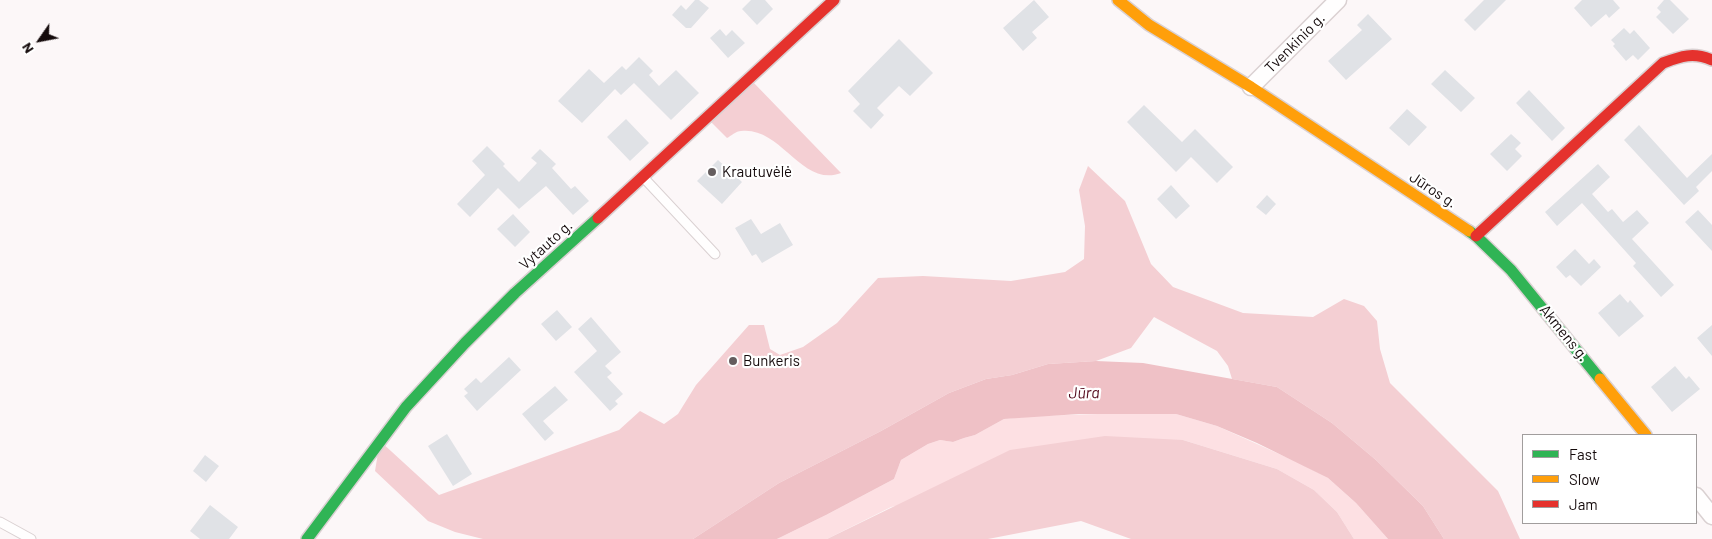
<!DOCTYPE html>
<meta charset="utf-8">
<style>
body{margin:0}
#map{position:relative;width:1712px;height:539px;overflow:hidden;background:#fcf7f8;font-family:Barlow,sans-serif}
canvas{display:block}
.legend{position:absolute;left:1522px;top:434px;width:175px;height:90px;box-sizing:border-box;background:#fff;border:1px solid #a19d9d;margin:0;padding:6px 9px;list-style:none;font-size:15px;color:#140a0b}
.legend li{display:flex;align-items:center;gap:10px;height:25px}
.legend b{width:25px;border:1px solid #a19d9d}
.north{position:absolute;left:15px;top:15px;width:50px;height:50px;-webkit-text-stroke:4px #fff;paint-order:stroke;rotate:237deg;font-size:14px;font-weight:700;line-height:20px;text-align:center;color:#140a0b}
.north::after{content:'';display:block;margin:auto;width:18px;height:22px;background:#140a0b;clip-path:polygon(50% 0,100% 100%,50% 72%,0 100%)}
</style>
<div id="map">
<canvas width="1712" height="539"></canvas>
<ul class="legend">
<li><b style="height:6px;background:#30b455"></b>Fast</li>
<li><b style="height:6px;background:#ff9f0a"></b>Slow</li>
<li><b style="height:6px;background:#e5322d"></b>Jam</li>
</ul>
<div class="north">N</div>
</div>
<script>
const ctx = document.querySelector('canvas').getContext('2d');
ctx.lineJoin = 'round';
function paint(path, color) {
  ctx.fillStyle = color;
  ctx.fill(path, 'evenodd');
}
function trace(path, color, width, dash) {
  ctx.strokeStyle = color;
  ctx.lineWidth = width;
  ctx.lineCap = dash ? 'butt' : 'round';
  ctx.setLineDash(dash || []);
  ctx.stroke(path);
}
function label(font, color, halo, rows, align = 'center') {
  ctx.font = font + ' Barlow,sans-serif';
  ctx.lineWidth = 4.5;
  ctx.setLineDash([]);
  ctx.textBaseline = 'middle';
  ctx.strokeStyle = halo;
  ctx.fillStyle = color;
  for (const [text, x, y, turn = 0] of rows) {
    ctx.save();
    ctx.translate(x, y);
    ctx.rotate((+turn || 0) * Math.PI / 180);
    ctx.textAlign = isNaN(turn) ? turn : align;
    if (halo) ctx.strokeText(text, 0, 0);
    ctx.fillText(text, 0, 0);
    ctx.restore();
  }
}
paint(new Path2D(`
 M 1130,413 L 1176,414 L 1217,426 L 1297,462 L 1328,478 L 1356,503 L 1388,539 L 1354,539 L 1337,512 L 1314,490 L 1277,469 L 1183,440 L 891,507 L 827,539 L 777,539 L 826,515 L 894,479 L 901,460 L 928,444 L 940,440 L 953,442 L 964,438 L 975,435 L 1004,419 L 1035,416 Z`), '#fde0e3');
paint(new Path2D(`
 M 753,82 L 841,173 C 802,188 781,126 741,131 C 736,131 731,136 727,138 L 710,121 Z
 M 1088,166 L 1125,201 L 1151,264 L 1173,287 L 1243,313 L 1313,317 L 1344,299 L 1364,306 L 1377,321 L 1380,349 L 1390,383 L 1498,491 L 1520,539 L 1444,539 L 1423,506 L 1376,460 L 1332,423 L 1277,387 L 1232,379 L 1228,366 L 1217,351 L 1154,317 L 1131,348 L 1096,361 L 1048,364 L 1012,375 L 986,379 L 949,393 L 881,431 L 779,483 L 693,539 L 483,539 L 455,532 L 428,521 L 375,471 L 380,441 L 439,495 L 619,430 L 640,411 L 664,424 L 678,414 L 696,385 L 749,325 L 764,325 L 770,349 L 780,355 L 803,347 L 837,323 L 878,278 L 923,276 L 1011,281 L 1065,272 L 1084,259 L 1085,226 L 1079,190 Z
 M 1105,436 L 1183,440 L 1277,469 L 1314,490 L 1337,512 L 1354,539 L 1131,539 L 1081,521 L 988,539 L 827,539 L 1010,450 Z`), '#f4cfd3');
paint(new Path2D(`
 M 1096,361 L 1143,363 L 1277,387 L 1332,423 L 1376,460 L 1423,506 L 1444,539 L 1388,539 L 1356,503 L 1328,478 L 1257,443 L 1217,426 L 1176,414 L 1079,414 L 1004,419 L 975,435 L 964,438 L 953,442 L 940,440 L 928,444 L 901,460 L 894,479 L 826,515 L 777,539 L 693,539 L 779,483 L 881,431 L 949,393 L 986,379 L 1012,375 L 1048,364 Z`), '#efc1c6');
paint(new Path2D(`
 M 695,0 L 699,0 L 709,8 L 691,28 L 686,28 L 672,15 L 681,5 L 686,10 Z
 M 751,0 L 765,0 L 773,9 L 757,25 L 742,9 Z
 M 1034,0 L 1049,17 L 1032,32 L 1037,38 L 1023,51 L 1003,28 Z
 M 1484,0 L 1506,0 L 1475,31 L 1464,20 Z
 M 1582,0 L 1613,0 L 1620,8 L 1609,18 L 1606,14 L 1591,27 L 1574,8 Z
 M 1664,0 L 1670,0 L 1689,19 L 1673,34 L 1656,17 L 1661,12 L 1657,8 Z
 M 1368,14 L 1392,39 L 1346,80 L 1328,61 L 1362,30 L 1357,25 Z
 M 1624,28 L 1630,34 L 1634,30 L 1650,48 L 1638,60 L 1633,55 L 1626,61 L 1613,46 L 1615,44 L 1611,40 Z
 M 720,29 L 726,36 L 732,30 L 745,43 L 728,58 L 710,38 Z
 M 899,39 L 933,73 L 910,96 L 899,86 L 877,108 L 884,115 L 871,129 L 853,111 L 860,104 L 848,91 Z
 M 639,57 L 653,71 L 649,75 L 659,86 L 676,70 L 699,93 L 671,120 L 634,83 L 621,95 L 615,89 L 582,123 L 558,101 L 589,69 L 604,83 L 622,66 L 626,70 Z
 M 1445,70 L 1475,98 L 1461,112 L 1431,84 Z
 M 1529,90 L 1565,128 L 1552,141 L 1516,103 Z
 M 1144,105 L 1182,142 L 1195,129 L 1233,167 L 1217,183 L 1191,157 L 1176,172 L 1127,122 Z
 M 1407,109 L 1427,127 L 1409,146 L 1389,128 Z
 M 626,119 L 649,143 L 630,161 L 607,137 Z
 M 1639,125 L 1687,178 L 1712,154 L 1712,171 L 1696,187 L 1699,191 L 1684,205 L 1624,140 Z
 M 1511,134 L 1521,143 L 1515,149 L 1522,156 L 1507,171 L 1490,154 Z
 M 487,146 L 505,164 L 503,166 L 519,182 L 537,163 L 531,158 L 540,149 L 556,164 L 552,168 L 571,189 L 575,186 L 589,201 L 573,215 L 546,186 L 519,209 L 498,188 L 470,217 L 457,204 L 485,175 L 472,161 Z
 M 718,160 L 742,182 L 722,204 L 697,181 Z
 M 1598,164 L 1610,177 L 1592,194 L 1608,212 L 1612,209 L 1623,222 L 1637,210 L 1649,223 L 1632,239 L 1674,285 L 1661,297 L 1633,266 L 1636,263 L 1582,203 L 1557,226 L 1545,212 Z
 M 1171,185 L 1190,206 L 1176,219 L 1157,199 Z
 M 1267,195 L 1276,204 L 1266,215 L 1256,207 Z
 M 1698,210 L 1712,225 L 1712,251 L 1685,222 Z
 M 513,214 L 530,232 L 515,247 L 497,229 Z
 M 751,219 L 761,234 L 780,223 L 793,245 L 762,263 L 756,254 L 752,256 L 735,228 Z
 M 1575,249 L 1589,264 L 1594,259 L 1601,267 L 1581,286 L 1570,275 L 1566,278 L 1556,267 Z
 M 1620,294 L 1628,303 L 1630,300 L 1644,316 L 1619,337 L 1598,313 Z
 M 557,310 L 572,327 L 556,341 L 541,324 Z
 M 591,317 L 621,352 L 605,366 L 612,373 L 607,377 L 623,394 L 615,401 L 618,404 L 610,411 L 574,372 L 597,351 L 578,329 Z
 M 1712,325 L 1712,356 L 1697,338 Z
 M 509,357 L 521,370 L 477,411 L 464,396 L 468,393 L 464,389 L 476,378 L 481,383 Z
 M 1675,366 L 1686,379 L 1689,376 L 1700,389 L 1672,412 L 1651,387 Z
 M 555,386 L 568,400 L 543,421 L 554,433 L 545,441 L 522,414 Z
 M 447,434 L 472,474 L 453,486 L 428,446 Z
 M 205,455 L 219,466 L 206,482 L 193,471 Z
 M 210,505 L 238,527 L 229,539 L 200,539 L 190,531 Z`), '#e0e2e6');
const lane = new Path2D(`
 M 643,177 L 715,254
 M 0,522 L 31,539`);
const street = new Path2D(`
 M 1251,87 L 1338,0
 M 1696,496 L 1712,516`);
const fast = new Path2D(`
 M 1469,231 L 1476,236 L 1511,270 L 1600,379
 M 307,539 L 406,407 L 465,343 L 515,293 L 598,218`);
const slow = new Path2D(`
 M 1118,0 L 1149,25 L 1251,87 L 1469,231
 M 1600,379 L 1646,435`);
const jam = new Path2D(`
 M 598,218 L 834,0
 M 1476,236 L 1663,63 C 1681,56 1694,52 1712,60`);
trace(lane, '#dad1d2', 11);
trace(street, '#dad1d2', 19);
trace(fast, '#dad1d2', 14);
trace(slow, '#dad1d2', 14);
trace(jam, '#dad1d2', 14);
trace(lane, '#fffefe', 9);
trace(street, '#fffefe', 16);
trace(fast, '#30b455', 11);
trace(slow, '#ff9f0a', 11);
trace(jam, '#e5322d', 11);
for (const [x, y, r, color] of [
 [712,172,5,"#655d5e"],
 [733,361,5,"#655d5e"]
]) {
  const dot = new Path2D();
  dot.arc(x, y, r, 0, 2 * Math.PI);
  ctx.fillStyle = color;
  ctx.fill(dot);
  trace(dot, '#fff', 2);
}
label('15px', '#140a0b', '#fff', [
 ["Tvenkinio g.",1295,43,-45],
 ["Jūros g.",1433,190,33],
 ["Vytauto g.",546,245,-42],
 ["Akmens g.",1564,333,51]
]);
label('15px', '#140a0b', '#fff', [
 ["Krautuvėlė",722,172],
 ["Bunkeris",743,361]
], 'left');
label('italic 16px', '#550b1e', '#fff', [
 ["Jūra",1084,393,-1]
]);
</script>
